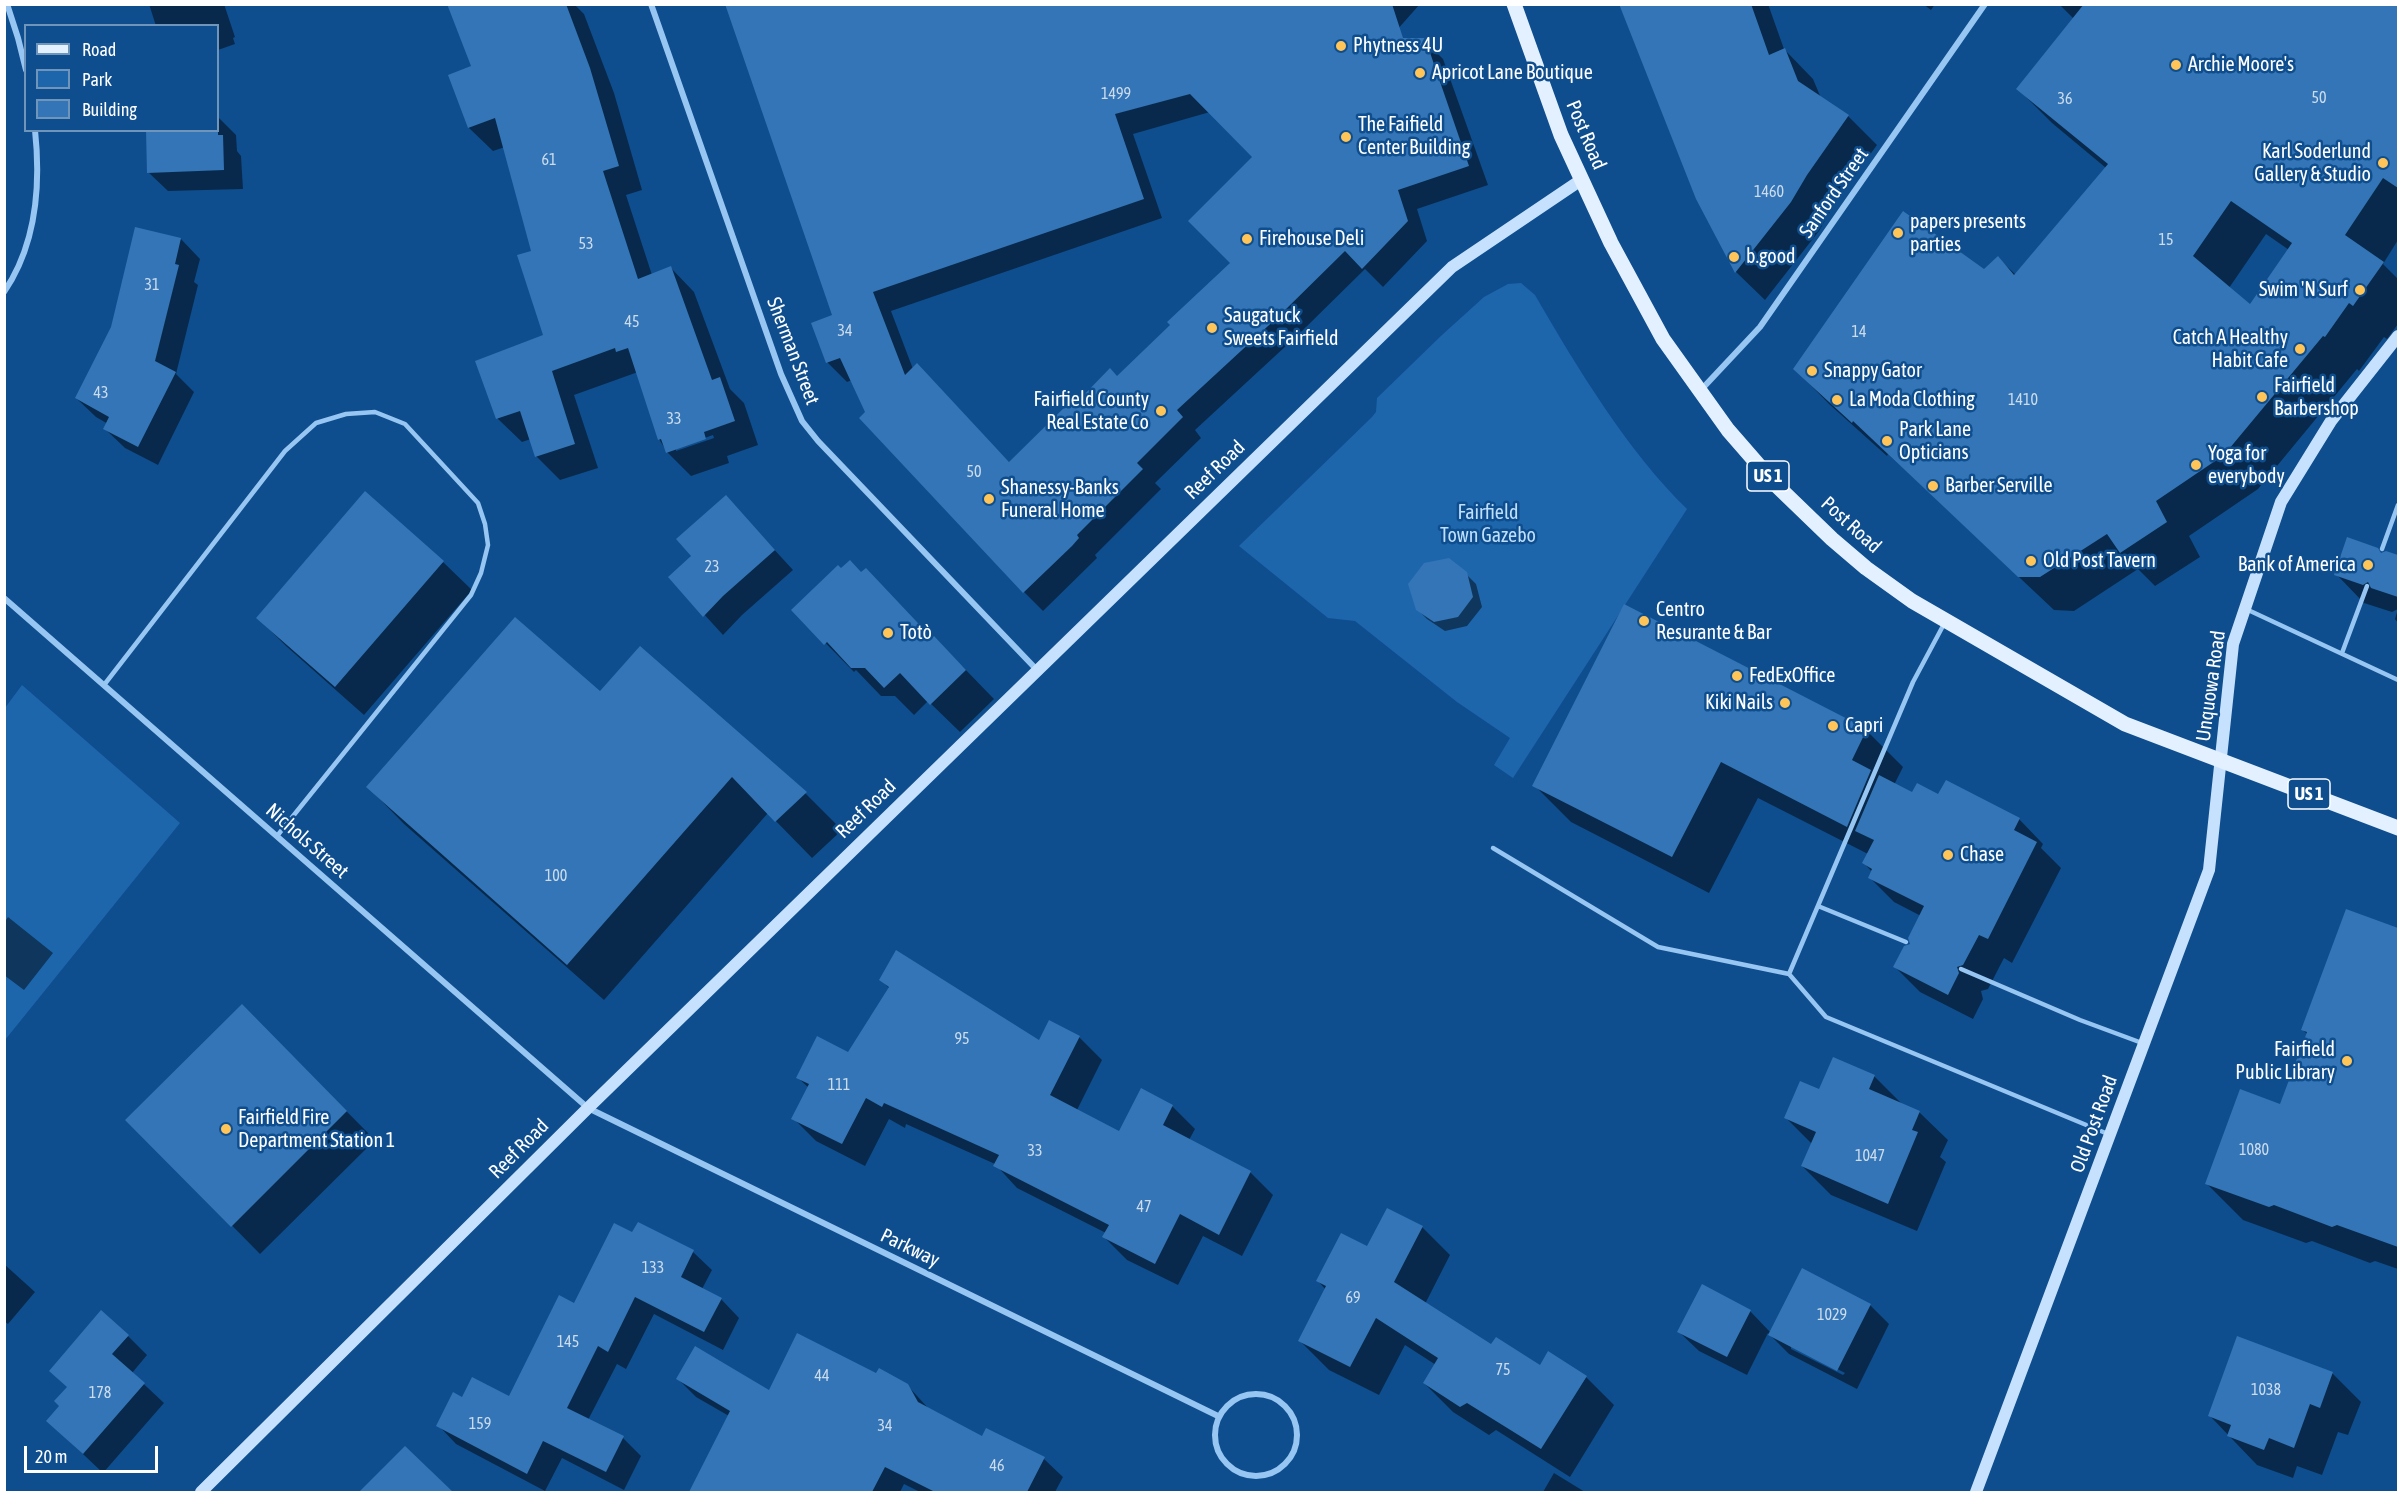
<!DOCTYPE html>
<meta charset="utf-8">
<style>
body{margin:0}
#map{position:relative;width:2403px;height:1497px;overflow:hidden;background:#0f4e8e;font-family:"Asap Condensed",sans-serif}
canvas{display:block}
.frame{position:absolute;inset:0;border:6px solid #fff;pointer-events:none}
.legend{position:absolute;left:24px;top:24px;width:195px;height:108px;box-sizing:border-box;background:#0f4e8e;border:2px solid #6f95bb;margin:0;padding:8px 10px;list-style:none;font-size:18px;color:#fff}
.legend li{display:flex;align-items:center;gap:12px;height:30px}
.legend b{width:30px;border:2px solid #6f95bb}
.scale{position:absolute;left:24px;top:1446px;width:134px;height:27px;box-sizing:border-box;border:3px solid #fff;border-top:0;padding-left:8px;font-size:18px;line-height:21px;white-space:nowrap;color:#fff;-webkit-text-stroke:4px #0f4e8e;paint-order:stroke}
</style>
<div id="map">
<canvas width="2403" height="1497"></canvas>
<div class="frame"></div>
<ul class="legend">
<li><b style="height:8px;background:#e3f0ff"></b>Road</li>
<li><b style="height:16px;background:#1d66ac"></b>Park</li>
<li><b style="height:16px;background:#3375b6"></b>Building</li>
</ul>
<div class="scale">20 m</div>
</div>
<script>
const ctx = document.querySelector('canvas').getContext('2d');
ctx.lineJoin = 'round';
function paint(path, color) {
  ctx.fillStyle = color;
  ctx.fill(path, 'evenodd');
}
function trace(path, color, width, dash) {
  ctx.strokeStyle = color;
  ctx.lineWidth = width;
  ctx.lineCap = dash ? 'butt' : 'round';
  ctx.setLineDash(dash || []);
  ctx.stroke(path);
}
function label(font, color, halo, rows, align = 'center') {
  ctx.font = font + ' "Asap Condensed",sans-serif';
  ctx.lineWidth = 5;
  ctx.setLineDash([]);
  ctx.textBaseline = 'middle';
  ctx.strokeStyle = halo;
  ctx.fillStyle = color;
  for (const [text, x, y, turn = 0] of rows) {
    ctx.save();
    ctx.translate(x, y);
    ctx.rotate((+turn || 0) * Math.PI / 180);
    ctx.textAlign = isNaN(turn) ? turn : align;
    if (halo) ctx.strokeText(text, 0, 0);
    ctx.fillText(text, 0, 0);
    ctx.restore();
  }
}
paint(new Path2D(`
 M 1521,283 L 1535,295 C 1576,366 1628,452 1687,509 L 1513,778 L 1494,765 L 1510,738 L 1457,702 L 1355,621 L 1328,618 L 1239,546 L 1372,417 L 1376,412 L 1377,398 L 1442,335 L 1484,297 L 1508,284 Z
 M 22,685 L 180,823 L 5,1040 L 5,708 Z`), '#1d66ac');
paint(new Path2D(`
 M 149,4 L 224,4 L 235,37 L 233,38 L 235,44 L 218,50 L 218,26 L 156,26 Z
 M 459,4 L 574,4 L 584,14 L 614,93 L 642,190 L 626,195 L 652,275 L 671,268 L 694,292 L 730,389 L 744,403 L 758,445 L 727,456 L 729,463 L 691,476 L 667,452 L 659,439 L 638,372 L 574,395 L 598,468 L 560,480 L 536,456 L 531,439 L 522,442 L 498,419 L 477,362 L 545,336 L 533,252 L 505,147 L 493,151 L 469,128 L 450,76 L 472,67 ZM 713,435 L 714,438 L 676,451 L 676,448 Z
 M 726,4 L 1420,4 L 1389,39 L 1424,40 L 1443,59 L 1488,185 L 1417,209 L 1427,241 L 1383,287 L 1365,269 L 1300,333 L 1195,430 L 1201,438 L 1155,483 L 1161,489 L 1095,555 L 1097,558 L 1043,611 L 1024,592 L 867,412 L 852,380 L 847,382 L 828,363 L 813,324 L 834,316 ZM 1210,112 L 1254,157 L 1233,263 L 1117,378 L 1078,403 L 1010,463 L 913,369 L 891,311 L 1162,218 L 1133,134 Z
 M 1620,4 L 1768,4 L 1784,49 L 1813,79 L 1821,98 L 1848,116 L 1877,145 L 1835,203 L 1819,231 L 1765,300 L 1736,272 L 1697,199 Z
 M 1923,4 L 1935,4 L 1931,10 Z
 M 2059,4 L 2398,4 L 2398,240 L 2383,264 L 2398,279 L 2398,324 L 2387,339 L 2384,337 L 2359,371 L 2357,369 L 2258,489 L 2189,536 L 2200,557 L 2155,586 L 2138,569 L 2074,611 L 2054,610 L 1888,454 L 1887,456 L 1829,404 L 1795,369 L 1984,271 L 1998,258 L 2016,275 L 2106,168 L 2052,123 L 2018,89 L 2074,19 ZM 2266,234 L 2289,250 L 2250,306 L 2229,288 Z
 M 218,117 L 236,135 L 237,151 L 241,156 L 243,189 L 168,191 L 148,172 L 218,130 Z
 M 181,239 L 200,259 L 194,282 L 198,285 L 176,374 L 194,392 L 158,465 L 125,448 L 105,429 L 108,424 L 96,417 L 76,398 Z
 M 726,497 L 793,570 L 742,615 L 723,635 L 670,577 L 693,556 Z
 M 2386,552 L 2398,556 L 2398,623 L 2395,619 L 2398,609 L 2392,612 L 2364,603 L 2336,574 Z
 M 443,562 L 472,590 L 364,715 L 286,646 L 258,618 Z
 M 1466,574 L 1476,584 L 1482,607 L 1467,626 L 1445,631 L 1427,619 L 1417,609 Z
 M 793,610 L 962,666 L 994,699 L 960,732 L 928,701 L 914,715 L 895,696 L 881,696 L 856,670 L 854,672 Z
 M 640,648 L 806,794 L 842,830 L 812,858 L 768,813 L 604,1000 L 404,824 L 368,787 L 600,693 Z
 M 1866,730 L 1903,767 L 1894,785 L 1912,794 L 1939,796 L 2019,819 L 2043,844 L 2041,848 L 2061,868 L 2012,963 L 2004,958 L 1988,989 L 1981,991 L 1983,999 L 1973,1019 L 1920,992 L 1895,967 L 1912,945 L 1921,916 L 1894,902 L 1870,878 L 1872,872 L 1864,863 L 1868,854 L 1758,798 L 1709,893 L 1571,822 L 1534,785 Z
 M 2347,911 L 2398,930 L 2398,1269 L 2375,1261 L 2370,1263 L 2312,1241 L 2306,1243 L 2243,1220 L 2207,1184 L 2281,1106 L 2307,1034 L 2303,1030 Z
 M 8,917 L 53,953 L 24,990 L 4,975 L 4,923 Z
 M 881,980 L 1039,1042 L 1079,1037 L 1102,1060 L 1077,1110 L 1120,1133 L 1172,1106 L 1195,1129 L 1189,1140 L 1250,1172 L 1273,1195 L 1242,1256 L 1203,1236 L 1178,1285 L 1127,1260 L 1104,1237 L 1106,1233 L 1017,1188 L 995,1164 L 906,1124 L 905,1128 L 889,1119 L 865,1166 L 816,1141 L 793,1118 L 809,1088 L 798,1078 L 849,1054 L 889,988 Z
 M 242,1006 L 375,1140 L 260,1254 L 128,1120 Z
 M 1874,1076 L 1903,1105 L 1919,1112 L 1948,1140 L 1940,1157 L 1946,1162 L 1917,1231 L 1831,1195 L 1802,1166 L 1812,1144 L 1786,1118 L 1820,1091 Z
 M 639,1224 L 693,1252 L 712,1270 L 702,1289 L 721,1299 L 739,1318 L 723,1350 L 654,1314 L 626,1369 L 617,1364 L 588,1420 L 623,1438 L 641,1456 L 624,1490 L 562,1458 L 545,1491 L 456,1444 L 438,1425 L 463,1399 L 510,1398 L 574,1305 L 633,1234 Z
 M 1422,1227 L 1450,1255 L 1425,1304 L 1491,1346 L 1541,1367 L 1586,1377 L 1614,1405 L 1570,1477 L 1496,1430 L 1489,1435 L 1453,1412 L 1424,1383 L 1436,1365 L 1405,1345 L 1379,1395 L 1329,1370 L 1300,1341 L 1326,1290 L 1318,1281 L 1368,1248 Z
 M 4,1264 L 35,1292 L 8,1324 L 4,1321 Z
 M 1870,1305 L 1889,1324 L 1857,1389 L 1789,1354 L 1768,1333 L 1747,1375 L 1699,1351 L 1679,1332 L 1750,1311 L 1771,1333 ZM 1791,1345 L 1845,1373 L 1843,1375 L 1791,1349 Z
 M 128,1336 L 147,1355 L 132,1373 L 164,1403 L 103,1473 L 48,1421 Z
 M 2332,1373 L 2361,1402 L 2348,1435 L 2338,1432 L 2322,1475 L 2297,1466 L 2293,1478 L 2257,1465 L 2210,1416 Z
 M 877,1375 L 907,1385 L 929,1409 L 982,1438 L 1044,1459 L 1063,1477 L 1055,1492 L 920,1492 L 904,1484 L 900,1492 L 690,1492 L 729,1416 L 696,1397 L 678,1379 L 769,1392 Z
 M 406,1448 L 451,1492 L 361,1492 Z
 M 1554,1473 L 1585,1492 L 1543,1492 Z`), '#0007');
paint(new Path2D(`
 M 447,4 L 566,4 L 590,68 L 619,166 L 603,171 L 638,279 L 671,266 L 712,380 L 720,377 L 735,421 L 704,432 L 706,439 L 666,453 L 661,439 L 658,440 L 628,348 L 616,352 L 615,348 L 552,371 L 575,444 L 535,457 L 520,411 L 496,419 L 475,361 L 543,335 L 517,255 L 531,251 L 495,118 L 468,128 L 448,75 L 471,66 Z
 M 725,4 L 1392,4 L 1403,38 L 1425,38 L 1469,166 L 1398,190 L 1408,221 L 1362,269 L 1345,251 L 1281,314 L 1177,410 L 1183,417 L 1137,463 L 1143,469 L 1077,535 L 1079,538 L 1072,546 L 1023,593 L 859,418 L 865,412 L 840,358 L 826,363 L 811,323 L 832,315 ZM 1190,94 L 1252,157 L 1188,221 L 1230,263 L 1167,322 L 1170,325 L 1117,376 L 1110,368 L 1078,401 L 1075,397 L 1009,462 L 917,363 L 905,375 L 873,292 L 1144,199 L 1115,114 Z
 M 1619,4 L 1751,4 L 1769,55 L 1785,48 L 1798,81 L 1849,115 L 1807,175 L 1791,202 L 1735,273 L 1696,199 Z
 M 2084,4 L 2398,4 L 2398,188 L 2383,178 L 2345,235 L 2384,262 L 2353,306 L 2349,303 L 2325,337 L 2323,336 L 2224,455 L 2156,501 L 2167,522 L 2120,553 L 2107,534 L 2040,577 L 2018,577 L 1853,421 L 1852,423 L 1793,369 L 1903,211 L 1984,269 L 1998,256 L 2014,275 L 2108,164 L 2016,89 ZM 2231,201 L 2292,243 L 2250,304 L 2193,256 Z
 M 146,130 L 218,130 L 218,135 L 223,135 L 224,170 L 147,173 Z
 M 135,227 L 181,238 L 175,264 L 179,265 L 155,361 L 176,372 L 138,447 L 103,429 L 109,417 L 75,398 L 111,327 Z
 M 365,491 L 444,561 L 335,687 L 256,618 Z
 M 726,495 L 775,550 L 723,596 L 703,617 L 668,577 L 691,556 L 676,539 Z
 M 2347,537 L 2378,548 L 2381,553 L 2386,551 L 2398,555 L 2398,597 L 2371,588 L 2368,582 L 2363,585 L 2334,575 Z
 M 1449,558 L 1467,572 L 1473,597 L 1458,617 L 1434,622 L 1416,610 L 1408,584 L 1424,563 Z
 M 850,560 L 861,572 L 866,568 L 932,638 L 934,636 L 966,670 L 930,705 L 900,673 L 884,688 L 865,668 L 851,668 L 827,642 L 824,645 L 791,610 L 838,565 L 841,568 Z
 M 1624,604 L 1867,729 L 1852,760 L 1871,770 L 1847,827 L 1721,762 L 1672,857 L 1532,786 Z
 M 515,617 L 600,691 L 640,646 L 807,792 L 775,822 L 732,777 L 567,965 L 366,787 Z
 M 1879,775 L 1912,792 L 1917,783 L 1938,794 L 1946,780 L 2020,818 L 2014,830 L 2037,842 L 1988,939 L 1979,935 L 1963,965 L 1957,967 L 1959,973 L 1948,995 L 1893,967 L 1904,946 L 1910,944 L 1908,938 L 1924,906 L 1868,878 L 1872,869 L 1862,863 L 1874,840 L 1855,831 Z
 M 2346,909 L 2398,928 L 2398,1247 L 2337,1225 L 2332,1227 L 2274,1205 L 2269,1207 L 2205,1184 L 2240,1089 L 2280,1104 L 2307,1032 L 2301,1030 Z
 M 896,950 L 1039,1040 L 1049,1020 L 1080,1036 L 1050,1095 L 1119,1131 L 1141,1088 L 1173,1105 L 1163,1125 L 1251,1171 L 1219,1235 L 1180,1214 L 1155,1264 L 1102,1237 L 1109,1225 L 993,1166 L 999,1155 L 884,1103 L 882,1107 L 866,1098 L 842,1144 L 791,1119 L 809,1084 L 796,1078 L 817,1036 L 848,1052 L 889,987 L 879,980 Z
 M 242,1004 L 347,1111 L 231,1227 L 125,1120 Z
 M 1833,1057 L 1875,1075 L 1869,1089 L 1920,1111 L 1912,1130 L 1918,1132 L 1888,1204 L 1801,1166 L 1816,1132 L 1784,1118 L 1800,1081 L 1819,1089 Z
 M 1387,1208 L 1423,1226 L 1394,1282 L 1491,1344 L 1496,1337 L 1540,1365 L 1548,1351 L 1587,1376 L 1541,1449 L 1467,1403 L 1460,1407 L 1423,1383 L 1438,1358 L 1376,1318 L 1350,1367 L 1298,1341 L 1326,1286 L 1316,1281 L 1341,1233 L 1367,1246 Z
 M 638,1222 L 694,1250 L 681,1277 L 722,1298 L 704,1332 L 635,1297 L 608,1352 L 598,1346 L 567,1408 L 624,1436 L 606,1472 L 543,1441 L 527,1474 L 436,1426 L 453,1392 L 462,1397 L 472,1377 L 509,1396 L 559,1295 L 574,1303 L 614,1223 L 632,1232 Z
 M 1802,1268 L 1871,1304 L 1837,1371 L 1768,1335 Z
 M 1702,1284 L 1751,1310 L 1727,1357 L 1677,1332 Z
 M 101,1310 L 129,1335 L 112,1354 L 145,1383 L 83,1454 L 46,1421 L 59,1406 L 54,1401 L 67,1387 L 49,1371 Z
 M 797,1333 L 876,1373 L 879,1368 L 908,1384 L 918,1402 L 982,1436 L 986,1428 L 1045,1457 L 1027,1492 L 935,1492 L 885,1467 L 872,1492 L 689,1492 L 730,1411 L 676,1379 L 695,1346 L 769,1390 Z
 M 2237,1336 L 2333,1372 L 2320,1408 L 2310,1404 L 2294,1448 L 2269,1438 L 2264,1450 L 2227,1436 L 2231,1425 L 2208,1416 Z
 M 405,1446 L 453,1492 L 359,1492 Z`), '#3375b6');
trace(new Path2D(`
 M 2382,549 L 2398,505
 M 2246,609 L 2398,680
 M 1944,624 L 1913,682 L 1789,974 L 1826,1017 L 2108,1134
 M 2342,653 L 2367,586
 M 104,685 L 285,451 L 316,423 L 346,414 L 375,412 L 405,424 L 478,503 L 485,524 L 488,545 L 481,573 L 471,595 L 277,836
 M 1493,848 L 1658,947 L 1789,974
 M 1818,906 L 1906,942
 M 1961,969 L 2080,1020 L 2142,1043`), '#97c6f3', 4.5);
trace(new Path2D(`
 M 7,4 L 18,38 L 26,70
 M 651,4 L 781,374 L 802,421 L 818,441 L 1037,670
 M 4,292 C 36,245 41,186 35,130
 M 1700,391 L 1760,327 L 1985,4
 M 4,598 L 588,1108 L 1218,1416
 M1215 1435a41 41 0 1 1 82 0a41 41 0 1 1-82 0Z`), '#97c6f3', 6);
trace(new Path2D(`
 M 201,1492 L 588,1108 L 1452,267 L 1581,180
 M 1976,1492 L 2209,870 L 2233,644 L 2281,502 L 2331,421 L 2398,336`), '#c6e1fd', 12);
trace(new Path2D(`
 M 1514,4 L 1561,135 L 1611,243 L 1663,339 L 1728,430 L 1775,484 L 1832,539 L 1866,568 L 1912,601 L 2125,724 L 2398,828`), '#e3f0ff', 15);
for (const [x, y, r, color] of [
 [1341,46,6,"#ffc559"],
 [2176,65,6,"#ffc559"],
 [1420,73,6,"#ffc559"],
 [1346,137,6,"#ffc559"],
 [2383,163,6,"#ffc559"],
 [1898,233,6,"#ffc559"],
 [1247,239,6,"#ffc559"],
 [1734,257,6,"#ffc559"],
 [2360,290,6,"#ffc559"],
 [1212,328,6,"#ffc559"],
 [2300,349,6,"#ffc559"],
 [1812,371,6,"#ffc559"],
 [2262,397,6,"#ffc559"],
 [1837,400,6,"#ffc559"],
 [1161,411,6,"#ffc559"],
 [1887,441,6,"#ffc559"],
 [2196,465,6,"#ffc559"],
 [1933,486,6,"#ffc559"],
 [989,499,6,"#ffc559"],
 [2031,561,6,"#ffc559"],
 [2368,565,6,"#ffc559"],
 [1644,621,6,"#ffc559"],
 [888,633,6,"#ffc559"],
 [1737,676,6,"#ffc559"],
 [1785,703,6,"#ffc559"],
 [1833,726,6,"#ffc559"],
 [1948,855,6,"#ffc559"],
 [2347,1061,6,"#ffc559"],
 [226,1129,6,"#ffc559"]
]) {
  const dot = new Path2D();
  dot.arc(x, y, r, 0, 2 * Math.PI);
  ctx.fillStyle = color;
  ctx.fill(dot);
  trace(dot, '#0f4e8e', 2);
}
label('16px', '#ccdced', null, [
 ["1499",1116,94],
 ["50",2319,98],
 ["36",2065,99],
 ["61",549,160],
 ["1460",1769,192],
 ["15",2166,240],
 ["53",586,244],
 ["31",152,285],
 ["45",632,322],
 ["34",845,331],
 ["14",1859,332],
 ["43",101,393],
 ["1410",2023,400],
 ["33",674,419],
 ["50",974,472],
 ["23",712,567],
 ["100",556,876],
 ["95",962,1039],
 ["111",839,1085],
 ["1080",2254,1150],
 ["33",1035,1151],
 ["1047",1870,1156],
 ["47",1144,1207],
 ["133",653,1268],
 ["69",1353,1298],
 ["1029",1832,1315],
 ["145",568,1342],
 ["75",1503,1370],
 ["44",822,1376],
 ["1038",2266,1390],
 ["178",100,1393],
 ["159",480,1424],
 ["34",885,1426],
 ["46",997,1466]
]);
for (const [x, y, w] of [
 [1768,476,42],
 [2309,794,42]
]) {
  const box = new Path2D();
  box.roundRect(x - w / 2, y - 15, w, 30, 4.5);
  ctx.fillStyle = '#0f4e8e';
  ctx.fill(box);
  trace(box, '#fff', 1.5);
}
label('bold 18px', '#fff', null, [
 ["US 1",1768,476],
 ["US 1",2309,794]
]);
label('20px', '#fff', '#0f4e8e', [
 ["Phytness 4U",1353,46],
 ["Archie Moore's",2188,65],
 ["Apricot Lane Boutique",1432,73],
 ["The Faifield",1358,125],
 ["Center Building",1358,148],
 ["Karl Soderlund",2371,152,"right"],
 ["Gallery & Studio",2371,175,"right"],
 ["papers presents",1910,222],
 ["parties",1910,245],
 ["Firehouse Deli",1259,239],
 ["b.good",1746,257],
 ["Swim 'N Surf",2348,290,"right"],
 ["Saugatuck",1224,316],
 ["Sweets Fairfield",1224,339],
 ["Catch A Healthy",2288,338,"right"],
 ["Habit Cafe",2288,361,"right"],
 ["Snappy Gator",1824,371],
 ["Fairfield",2274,386],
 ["Barbershop",2274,409],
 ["Fairfield County",1149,400,"right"],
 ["Real Estate Co",1149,423,"right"],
 ["La Moda Clothing",1849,400],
 ["Park Lane",1899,430],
 ["Opticians",1899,453],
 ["Yoga for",2208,454],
 ["everybody",2208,477],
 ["Barber Serville",1945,486],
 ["Shanessy-Banks",1001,488],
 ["Funeral Home",1001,511],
 ["Old Post Tavern",2043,561],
 ["Bank of America",2356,565,"right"],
 ["Centro",1656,610],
 ["Resurante & Bar",1656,633],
 ["Totò",900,633],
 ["FedExOffice",1749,676],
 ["Kiki Nails",1773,703,"right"],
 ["Capri",1845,726],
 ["Chase",1960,855],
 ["Fairfield",2335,1050,"right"],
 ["Public Library",2335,1073,"right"],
 ["Fairfield Fire",238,1118],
 ["Department Station 1",238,1141]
], 'left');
label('20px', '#fff', '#0f4e8e', [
 ["Post Road",1586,135,67],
 ["Sanford Street",1834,193,-55],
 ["Sherman Street",793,351,69],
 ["Reef Road",1215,470,-44],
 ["Post Road",1851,525,42],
 ["Unquowa Road",2211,686,-82],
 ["Reef Road",866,809,-44],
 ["Nichols Street",307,841,41],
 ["Old Post Road",2094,1124,-70],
 ["Reef Road",519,1149,-45],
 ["Parkway",910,1248,26]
]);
label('20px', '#bedffe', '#0f4e8e', [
 ["Fairfield",1488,513],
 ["Town Gazebo",1488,536]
]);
</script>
